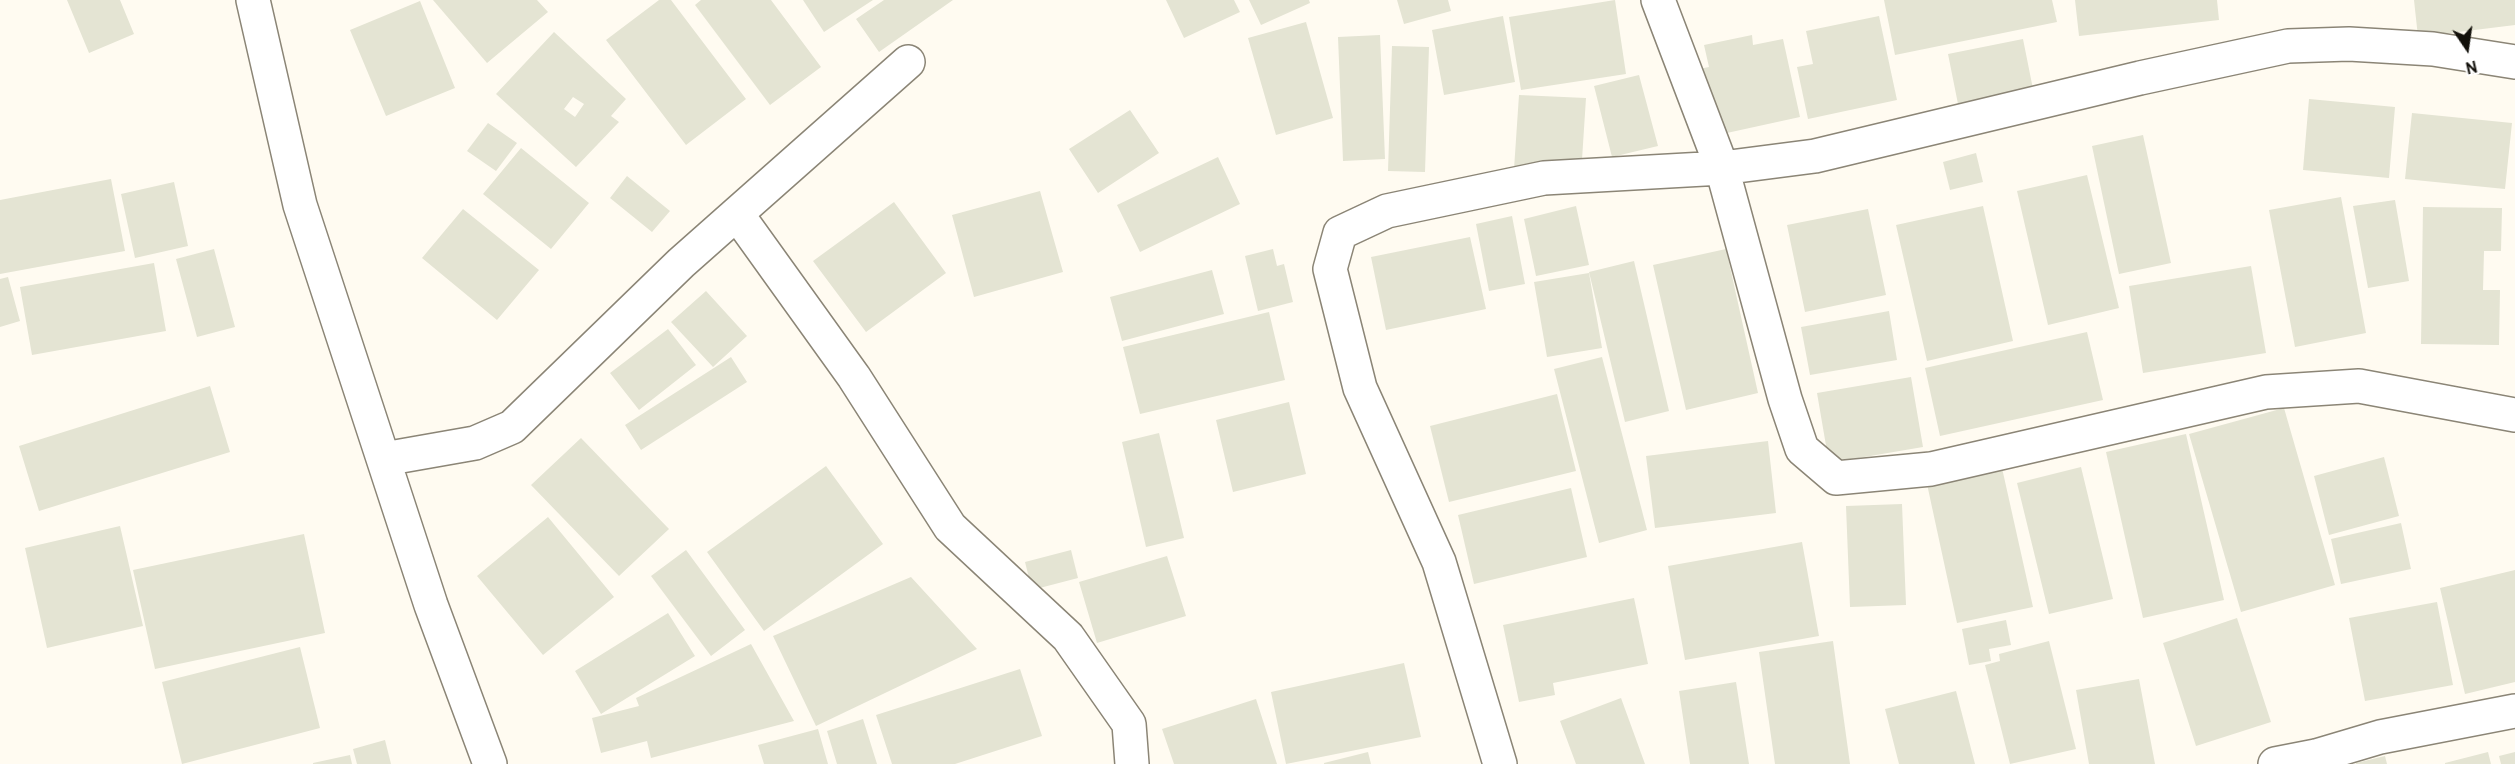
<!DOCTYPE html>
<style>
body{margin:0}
#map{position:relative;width:2515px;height:764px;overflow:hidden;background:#fffbf1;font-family:Overpass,sans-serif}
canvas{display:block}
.north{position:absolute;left:2437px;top:18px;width:60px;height:60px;-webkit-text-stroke:4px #fff;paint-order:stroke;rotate:167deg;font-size:16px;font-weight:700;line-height:24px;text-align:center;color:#12100a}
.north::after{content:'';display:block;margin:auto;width:21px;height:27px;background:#12100a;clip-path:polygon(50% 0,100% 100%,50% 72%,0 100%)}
</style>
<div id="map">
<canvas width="2515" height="764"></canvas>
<div class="north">N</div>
</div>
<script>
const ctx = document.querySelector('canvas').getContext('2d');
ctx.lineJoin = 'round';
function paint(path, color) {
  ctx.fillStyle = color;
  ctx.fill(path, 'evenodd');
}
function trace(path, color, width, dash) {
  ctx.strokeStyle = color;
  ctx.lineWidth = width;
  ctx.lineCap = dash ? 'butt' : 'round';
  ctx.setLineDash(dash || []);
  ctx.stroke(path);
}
paint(new Path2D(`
 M 67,0 L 120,0 L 134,34 L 89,53 Z
 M 433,0 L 537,0 L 548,12 L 487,63 Z
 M 659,0 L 671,0 L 746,99 L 686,145 L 606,40 Z
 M 701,0 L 771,0 L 821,67 L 770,105 L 695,5 Z
 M 803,0 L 873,0 L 824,32 Z
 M 884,0 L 953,0 L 879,52 L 856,19 Z
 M 1166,0 L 1234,0 L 1240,12 L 1184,38 Z
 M 1249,0 L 1309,0 L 1310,3 L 1261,25 Z
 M 1397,0 L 1448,0 L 1451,11 L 1404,24 Z
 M 1615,0 L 1626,74 L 1521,90 L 1509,17 Z
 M 1884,0 L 2052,0 L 2057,22 L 1895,55 Z
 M 2075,0 L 2217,0 L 2219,20 L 2079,36 Z
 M 2414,0 L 2515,0 L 2515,25 L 2418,37 Z
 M 420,1 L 455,88 L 386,116 L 350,30 Z
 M 1503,16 L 1515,82 L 1444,95 L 1432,30 Z
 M 1879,16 L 1897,100 L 1808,119 L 1797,67 L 1813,64 L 1806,31 Z
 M 1306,22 L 1333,118 L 1276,135 L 1248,38 Z
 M 554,32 L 626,99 L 611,116 L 619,122 L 576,167 L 496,94 ZM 573,97 L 584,104 L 575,117 L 564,109 Z
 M 1380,35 L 1385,159 L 1343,161 L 1338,37 Z
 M 1752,35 L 1753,45 L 1783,39 L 1800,117 L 1713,136 L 1699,69 L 1709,67 L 1704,45 Z
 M 2023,39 L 2033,89 L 1958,104 L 1948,54 Z
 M 1392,46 L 1429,47 L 1425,172 L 1388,171 Z
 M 1639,75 L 1658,146 L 1612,157 L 1594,86 Z
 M 1519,95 L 1586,98 L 1581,175 L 1514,169 Z
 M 2309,99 L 2395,107 L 2389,178 L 2303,170 Z
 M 1130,110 L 1159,153 L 1098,193 L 1069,149 Z
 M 2412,113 L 2512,123 L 2505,189 L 2405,179 Z
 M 488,123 L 517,143 L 496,171 L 467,151 Z
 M 2143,135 L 2171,263 L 2119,274 L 2092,146 Z
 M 521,148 L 589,203 L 551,249 L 483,194 Z
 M 1976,153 L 1983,182 L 1950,190 L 1943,162 Z
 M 1218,157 L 1240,204 L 1140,252 L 1117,205 Z
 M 2087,175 L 2119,308 L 2048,325 L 2017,191 Z
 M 627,176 L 670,211 L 652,232 L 610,198 Z
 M 111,179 L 125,251 L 0,274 L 0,200 Z
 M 174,182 L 188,246 L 135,258 L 121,194 Z
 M 1040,191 L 1063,272 L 974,297 L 952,215 Z
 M 2341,197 L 2366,333 L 2295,347 L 2269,210 Z
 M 2395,200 L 2409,281 L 2368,288 L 2353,206 Z
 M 894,202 L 946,273 L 866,332 L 813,261 Z
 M 1576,206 L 1589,265 L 1536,276 L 1524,219 Z
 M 1983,206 L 2013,341 L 1927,361 L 1896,225 Z
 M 2423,207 L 2502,208 L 2501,251 L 2484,251 L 2483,290 L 2500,290 L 2499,345 L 2421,344 Z
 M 463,209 L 539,270 L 497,320 L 422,258 Z
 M 1868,209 L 1886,295 L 1805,312 L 1787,225 Z
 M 1512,216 L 1525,284 L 1489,291 L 1476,224 Z
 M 1470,237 L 1486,309 L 1386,330 L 1371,257 Z
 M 214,249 L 235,327 L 197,337 L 176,259 Z
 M 1273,249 L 1277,266 L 1284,264 L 1293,302 L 1258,311 L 1245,256 Z
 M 1726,249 L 1758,393 L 1686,410 L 1653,265 Z
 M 1634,261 L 1669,411 L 1625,422 L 1589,272 Z
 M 154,263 L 166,331 L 32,355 L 20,287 Z
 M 2251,266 L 2266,353 L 2143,373 L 2129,286 Z
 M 1212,270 L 1224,314 L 1122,341 L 1110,297 Z
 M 1589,273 L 1602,348 L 1547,357 L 1534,282 Z
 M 8,277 L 20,321 L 0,327 L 0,279 Z
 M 706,291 L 747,336 L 713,367 L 671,322 Z
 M 1889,311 L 1897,360 L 1810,375 L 1801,327 Z
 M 1269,312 L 1285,380 L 1140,414 L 1123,347 Z
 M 668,329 L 696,365 L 639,410 L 610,373 Z
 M 2087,332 L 2103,400 L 1940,436 L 1925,368 Z
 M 731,357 L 747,382 L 641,450 L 625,425 Z
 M 1602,357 L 1647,530 L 1599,543 L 1554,369 Z
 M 1911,377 L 1923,447 L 1829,463 L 1817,393 Z
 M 210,386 L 230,452 L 39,511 L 19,446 Z
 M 1557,394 L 1576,471 L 1449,502 L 1430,426 Z
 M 1289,402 L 1306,474 L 1233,492 L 1216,420 Z
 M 2284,408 L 2335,585 L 2241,612 L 2189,434 Z
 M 1159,433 L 1184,538 L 1146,547 L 1122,442 Z
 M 2186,434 L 2224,600 L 2143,618 L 2106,452 Z
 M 581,438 L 669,529 L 619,576 L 531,485 Z
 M 1768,441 L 1776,513 L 1655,528 L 1646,456 Z
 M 2384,457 L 2399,516 L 2329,535 L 2314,476 Z
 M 826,466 L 883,544 L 764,631 L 707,552 Z
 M 2081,467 L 2113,599 L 2049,614 L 2017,483 Z
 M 2002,468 L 2033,607 L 1957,623 L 1927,484 Z
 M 1571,488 L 1587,557 L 1474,584 L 1458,515 Z
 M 1902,504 L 1906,605 L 1850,607 L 1846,506 Z
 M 548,517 L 614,597 L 543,655 L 477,576 Z
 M 2401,523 L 2411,569 L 2341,584 L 2331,539 Z
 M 120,526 L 143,626 L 47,648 L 25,548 Z
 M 304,534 L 325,633 L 155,669 L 133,570 Z
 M 1802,542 L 1819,636 L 1685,660 L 1668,566 Z
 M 686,550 L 745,630 L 711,656 L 651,576 Z
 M 1071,550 L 1078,578 L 1032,590 L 1025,562 Z
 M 1167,556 L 1186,616 L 1097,643 L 1079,582 Z
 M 2515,570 L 2515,682 L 2465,694 L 2440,588 Z
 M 911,577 L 977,649 L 816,726 L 773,636 Z
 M 1634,598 L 1648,664 L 1553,683 L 1555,695 L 1519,702 L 1503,625 Z
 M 2437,602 L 2453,685 L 2365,701 L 2349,618 Z
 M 668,613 L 695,656 L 601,714 L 575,671 Z
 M 2237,618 L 2271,722 L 2196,746 L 2163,643 Z
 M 2006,620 L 2011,645 L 1989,649 L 1991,661 L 1969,665 L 1962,629 Z
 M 1833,641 L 1850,764 L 1775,764 L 1759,652 Z
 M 2049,641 L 2076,749 L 2010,764 L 1985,665 L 2000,661 L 1999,654 Z
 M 751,644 L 794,721 L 651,758 L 647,741 L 601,753 L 592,718 L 639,706 L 636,698 Z
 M 300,647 L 320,728 L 182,764 L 162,682 Z
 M 1404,663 L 1421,737 L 1286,764 L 1271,692 Z
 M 1020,669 L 1042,736 L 955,764 L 892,764 L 876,715 Z
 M 2139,679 L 2155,764 L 2089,764 L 2076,690 Z
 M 1736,682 L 1749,764 L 1690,764 L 1679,691 Z
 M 1956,691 L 1975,764 L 1899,764 L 1885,709 Z
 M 1621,698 L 1645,764 L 1576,764 L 1560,721 Z
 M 1256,699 L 1277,764 L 1174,764 L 1162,729 Z
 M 863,719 L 877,764 L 837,764 L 827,731 Z
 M 818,729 L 828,764 L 764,764 L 758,745 Z
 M 385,740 L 391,764 L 357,764 L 353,749 Z
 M 1368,752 L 1371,764 L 1324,764 L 1324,763 Z
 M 2488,752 L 2491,764 L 2445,764 L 2445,763 Z
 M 2515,752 L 2515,764 L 2501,764 L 2499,756 Z
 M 350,755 L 352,764 L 313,764 L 313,763 Z
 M 2385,756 L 2387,764 L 2356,764 L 2356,763 Z`), '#e4e4d3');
const minor = new Path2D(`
 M 253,0 L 300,205 L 431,605 L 490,764
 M 1658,0 L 1722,168 L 1785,399 L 1802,449 L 1836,478 L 1931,469 L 2266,392 L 2359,386 L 2515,415
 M 737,214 L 854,377 L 950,527 L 1068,637 L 1129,724 L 1132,764
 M 384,459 L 475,443 L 512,427 L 681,263 L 908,62
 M 1500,764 L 1439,562 L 1360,388 L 1330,269 L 1340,233 L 1387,211 L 1544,178 L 1722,168 L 1815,156 L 2140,78 L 2288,46 L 2349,44 L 2433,49 L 2515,62
 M 2275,764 L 2316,756 L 2380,737 L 2515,711`);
trace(minor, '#8b8576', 36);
trace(minor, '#fff', 33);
</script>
